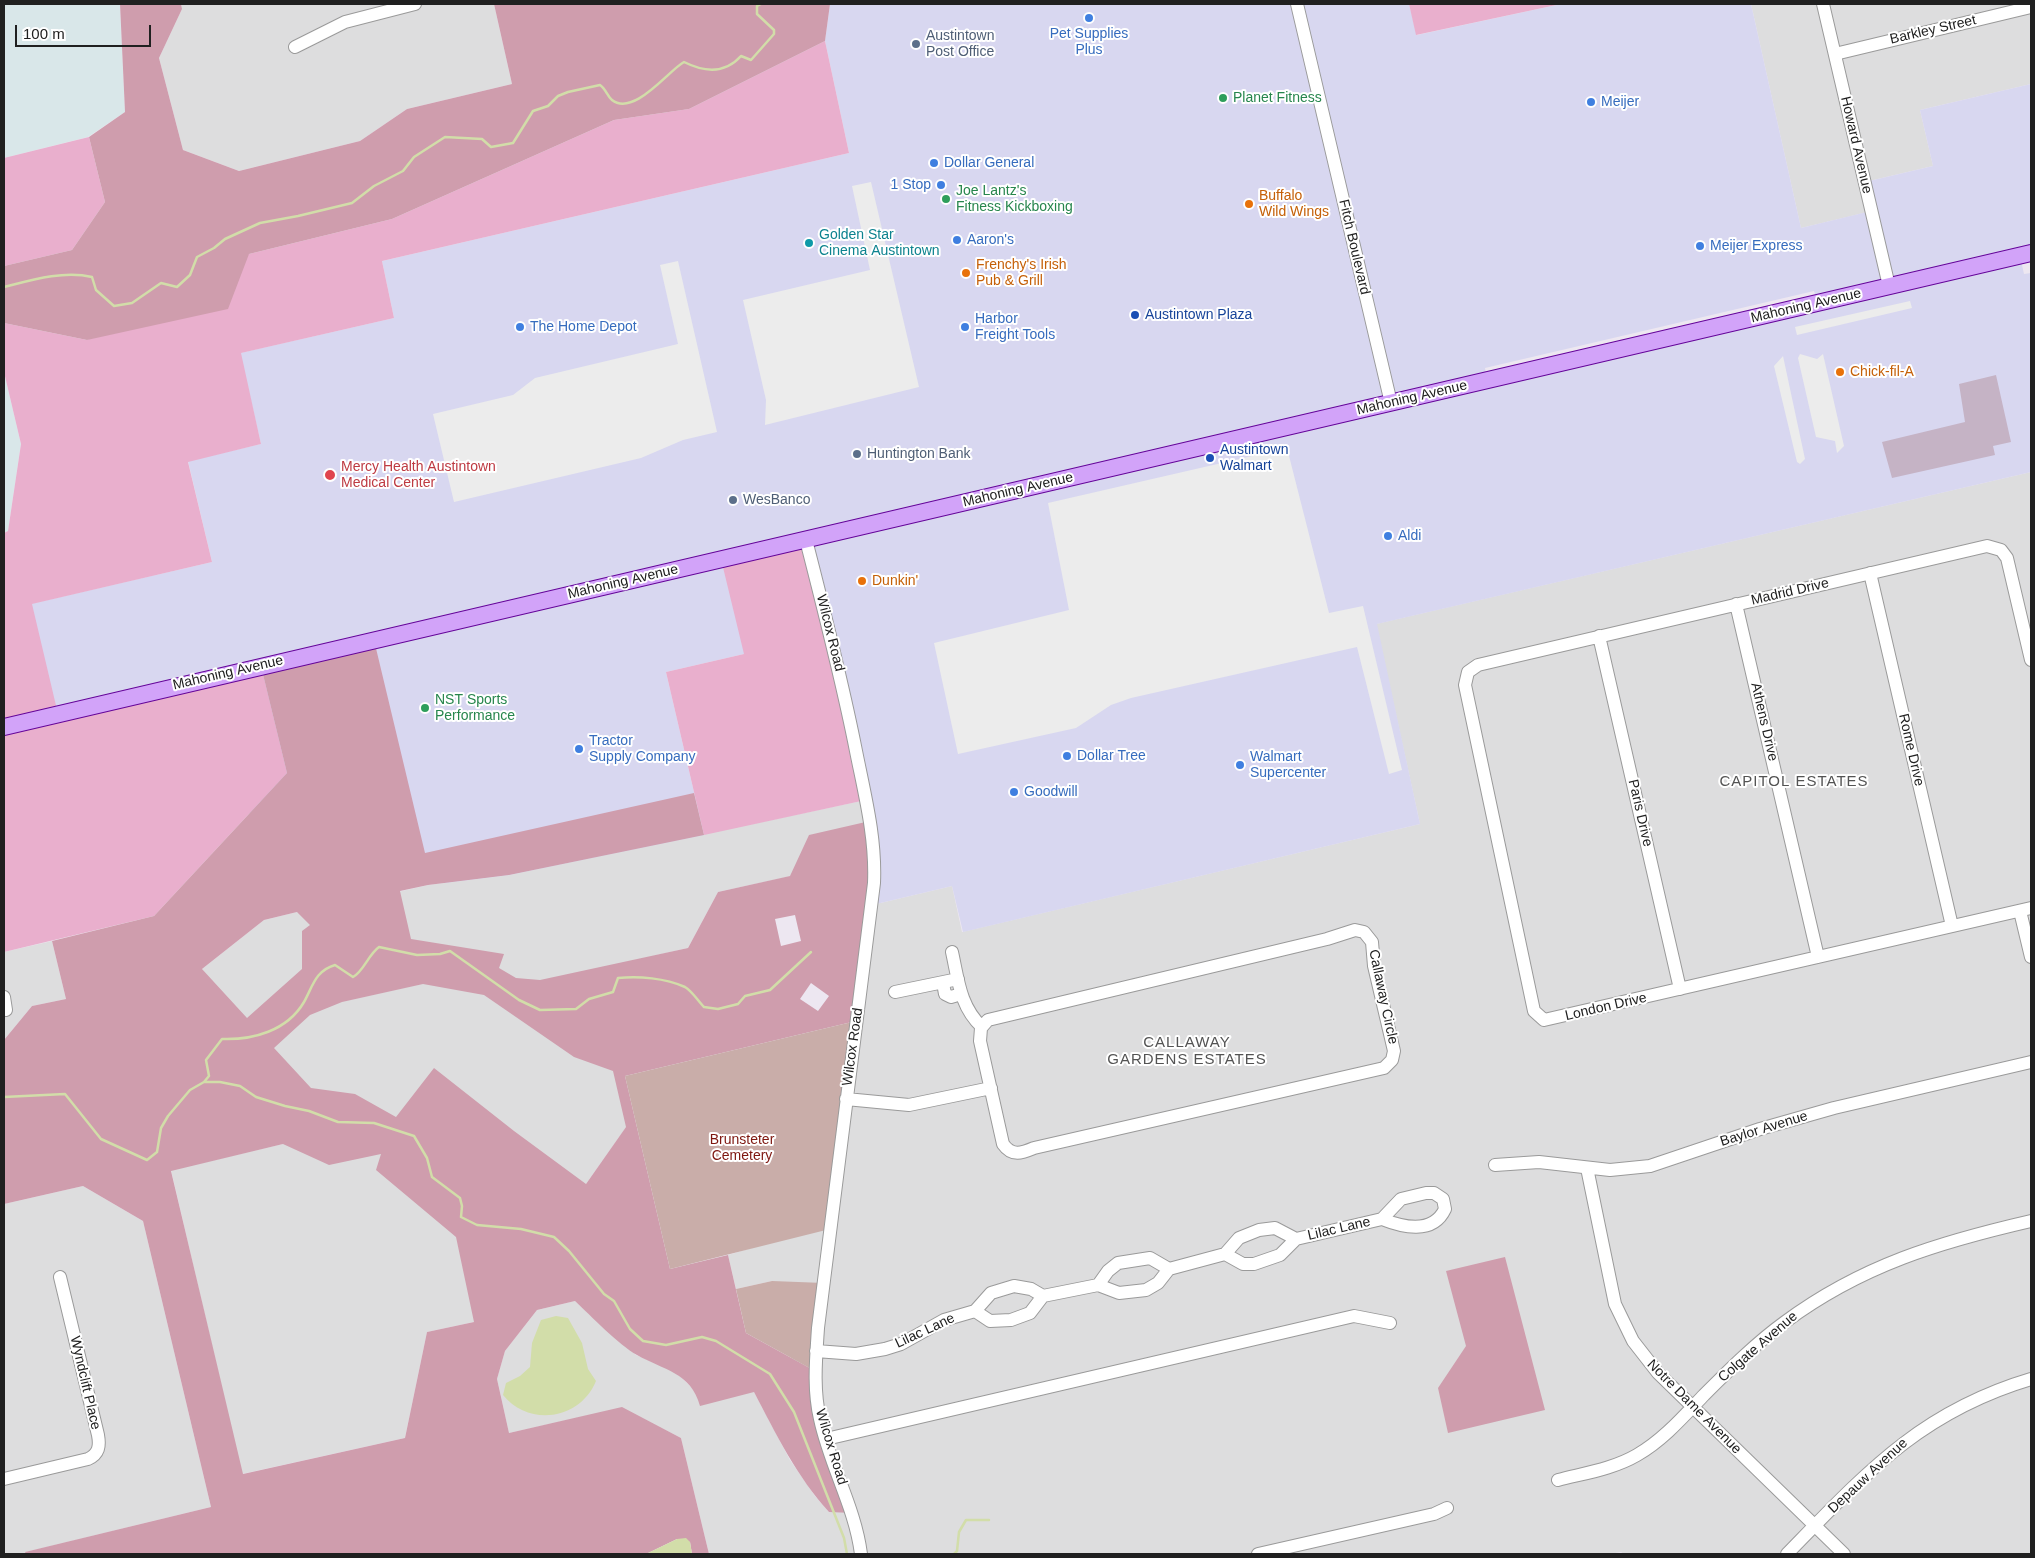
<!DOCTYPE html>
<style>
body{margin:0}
#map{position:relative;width:2035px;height:1558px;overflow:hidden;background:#ede7f1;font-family:Arial,sans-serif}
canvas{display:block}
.frame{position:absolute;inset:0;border:5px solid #202020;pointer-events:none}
.scale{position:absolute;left:15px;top:25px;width:136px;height:22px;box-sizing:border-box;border:2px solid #202020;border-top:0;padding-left:6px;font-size:15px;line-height:18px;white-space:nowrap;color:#202020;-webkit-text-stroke:4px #fff;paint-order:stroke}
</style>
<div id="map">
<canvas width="2035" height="1558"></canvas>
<div class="frame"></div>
<div class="scale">100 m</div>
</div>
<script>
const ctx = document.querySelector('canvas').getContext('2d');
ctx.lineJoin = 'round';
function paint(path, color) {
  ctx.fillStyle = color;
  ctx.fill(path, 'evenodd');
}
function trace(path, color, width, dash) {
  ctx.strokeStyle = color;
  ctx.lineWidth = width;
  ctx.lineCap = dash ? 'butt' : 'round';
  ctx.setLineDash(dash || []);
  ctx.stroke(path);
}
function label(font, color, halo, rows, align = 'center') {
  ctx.font = font + ' Arial,sans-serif';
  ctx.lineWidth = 4;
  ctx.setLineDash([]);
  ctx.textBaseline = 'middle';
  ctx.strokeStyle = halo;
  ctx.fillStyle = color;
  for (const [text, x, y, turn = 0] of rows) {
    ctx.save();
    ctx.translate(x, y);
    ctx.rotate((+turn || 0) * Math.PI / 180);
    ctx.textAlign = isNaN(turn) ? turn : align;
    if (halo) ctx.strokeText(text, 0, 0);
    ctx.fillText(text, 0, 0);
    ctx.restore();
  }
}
paint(new Path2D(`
 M 181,4 L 494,4 L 512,84 L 407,109 L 360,141 L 239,171 L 183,150 L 159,58 L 182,9 Z
 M 1751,4 L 2031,4 L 2031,84 L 1920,110 L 1933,166 L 1865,182 L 1872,211 L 1801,228 Z
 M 2031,472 L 2031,1554 L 1624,1554 L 1621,1552 L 1610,1554 L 709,1554 L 681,1438 L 622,1408 L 509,1433 L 497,1379 L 505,1351 L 537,1310 L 575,1301 L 636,1355 L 674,1371 L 697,1392 L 754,1392 L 790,1460 L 815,1496 L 829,1512 L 772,1281 L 736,1289 L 728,1255 L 786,1238 L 830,1228 L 872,905 L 952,886 L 962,932 L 1420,824 L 1376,624 Z
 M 866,800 L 875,858 L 718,892 L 688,948 L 600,968 L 634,1116 L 574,1201 L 474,1322 L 427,1332 L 405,1438 L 242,1474 L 171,1170 L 283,1144 L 202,969 L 264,920 L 297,912 L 354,902 L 428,885 L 509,875 Z
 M 52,941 L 66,999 L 32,1006 L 4,1040 L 4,952 Z
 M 83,1186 L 143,1221 L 211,1507 L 26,1552 L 26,1554 L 4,1554 L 4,1204 Z`), '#ddddde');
paint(new Path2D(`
 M 830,4 L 1409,4 L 1417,35 L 1561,4 L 1751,4 L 1801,228 L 1871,211 L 1865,182 L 1933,166 L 1920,110 L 2031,84 L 2031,253 L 2020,256 L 2024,274 L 2031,273 L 2031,472 L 1377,624 L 1420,824 L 963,932 L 952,886 L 872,905 L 866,800 L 744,654 L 666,672 L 704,835 L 509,875 L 445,883 L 4,727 L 4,610 L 212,562 L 188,461 L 261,444 L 240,353 L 394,318 L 382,261 L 849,153 L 825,41 ZM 1814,291 L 1818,303 L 1487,380 L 1485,368 Z`), '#d8d7f0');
paint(new Path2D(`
 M 4,4 L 120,4 L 125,112 L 88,137 L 4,158 Z
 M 4,372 L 21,444 L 8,531 L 4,533 Z`), '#d9e7e9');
paint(new Path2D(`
 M 1996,375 L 2011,442 L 1993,446 L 1995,455 L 1892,478 L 1882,442 L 1965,422 L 1959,384 Z`), '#c5b3c5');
paint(new Path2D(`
 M 1409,4 L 1561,4 L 1416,35 Z
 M 825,41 L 849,153 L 382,261 L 394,318 L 241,353 L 261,444 L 188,462 L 212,562 L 32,604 L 58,714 L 261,666 L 287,773 L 154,916 L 4,952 L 4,533 L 8,531 L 21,444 L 4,372 L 4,323 L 87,340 L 249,254 L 392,219 L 614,120 L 689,109 Z
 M 89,137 L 105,202 L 72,250 L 4,266 L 4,158 Z
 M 806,540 L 866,800 L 704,835 L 666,672 L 744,654 L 721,559 Z`), '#e9afcd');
paint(new Path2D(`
 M 120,4 L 181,4 L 182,9 L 159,58 L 183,150 L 239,171 L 360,141 L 407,109 L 512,84 L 494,4 L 830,4 L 825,41 L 689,109 L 614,120 L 392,219 L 249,254 L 228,309 L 87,340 L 4,323 L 4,266 L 72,250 L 105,202 L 89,137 L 125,112 Z
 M 374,640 L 425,853 L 694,793 L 704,835 L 509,875 L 428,885 L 400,891 L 411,939 L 504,954 L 499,968 L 516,978 L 540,980 L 688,948 L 718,892 L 790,876 L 809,835 L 870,821 L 874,843 L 856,1021 L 625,1076 L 670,1269 L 728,1255 L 746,1333 L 815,1371 L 817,1402 L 853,1513 L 829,1512 C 797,1477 776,1434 754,1392 L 700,1406 C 691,1372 663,1370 637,1355 C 619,1345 591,1316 575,1301 L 537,1310 L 505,1351 L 497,1379 L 509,1433 L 622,1407 L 681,1438 L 709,1554 L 692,1554 L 690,1542 L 677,1539 L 646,1554 L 26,1554 L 25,1552 L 211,1507 L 143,1221 L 83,1186 L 4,1204 L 4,1040 L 32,1006 L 66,999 L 52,941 L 154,916 L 287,773 L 261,666 ZM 297,912 L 310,925 L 302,931 L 302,969 L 247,1018 L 202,969 L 264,920 ZM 795,915 L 801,941 L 781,946 L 775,919 ZM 811,983 L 829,996 L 818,1011 L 800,999 ZM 423,984 L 484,995 L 574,1057 L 613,1071 L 626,1127 L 586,1184 L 514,1131 L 434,1068 L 396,1117 L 355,1094 L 311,1088 L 274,1048 L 310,1015 L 342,1002 ZM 283,1144 L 329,1165 L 381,1154 L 376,1170 L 456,1237 L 474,1322 L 427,1332 L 405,1438 L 243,1474 L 171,1171 Z
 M 1505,1257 L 1545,1410 L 1448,1433 L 1438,1388 L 1466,1346 L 1446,1271 Z`), '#cf9dad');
paint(new Path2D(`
 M 856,1021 L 830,1229 L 670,1269 L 625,1076 Z
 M 772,1281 L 824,1283 L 815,1371 L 746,1333 L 736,1289 Z`), '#c9ada9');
paint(new Path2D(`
 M 871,182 L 919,387 L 765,425 L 766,400 L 743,300 L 870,270 L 852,186 Z
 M 678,261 L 717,432 L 683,440 L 641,458 L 454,502 L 433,414 L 513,395 L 535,378 L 678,344 L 660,265 Z
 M 1910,301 L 1912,308 L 1797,335 L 1795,327 Z
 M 1800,354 L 1817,359 L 1823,354 L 1844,446 L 1837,453 L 1835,441 L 1816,437 L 1798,358 Z
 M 1783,356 L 1805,459 L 1800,464 L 1797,462 L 1774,366 Z
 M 1287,448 L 1329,613 L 1363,606 L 1402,770 L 1389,774 L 1357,647 L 1131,698 L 1111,705 L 1076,728 L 958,754 L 934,643 L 1069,610 L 1048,503 Z`), '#ececec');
paint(new Path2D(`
 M 556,1316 L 568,1318 L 582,1343 L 588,1369 L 596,1381 C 580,1420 529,1427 503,1395 L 506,1383 L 520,1376 L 530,1367 L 532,1343 L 541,1320 Z
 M 686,1538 L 690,1542 L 692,1554 L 646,1554 L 677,1539 Z`), '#d2dda9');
trace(new Path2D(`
 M 4,287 C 31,280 64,270 92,277 L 96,290 L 114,306 L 132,303 L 161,283 L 177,287 L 190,275 L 197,257 L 214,248 L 225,239 L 260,223 L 298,216 L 352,203 L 374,186 L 403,171 L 414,157 L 445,137 L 482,139 L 491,147 L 513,143 L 533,111 L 548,106 L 558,96 L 568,92 L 600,85 C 606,89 607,96 612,100 C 634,117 669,70 684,62 C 704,72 725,74 741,56 L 751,60 L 774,34 L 774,30 L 757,14 L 757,6 L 761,4
 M 204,1082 L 209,1076 L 206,1060 L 222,1039 C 253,1040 287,1031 304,1002 C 313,986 315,971 335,965 L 353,977 C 364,971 368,955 379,947 L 417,955 L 440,954 L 450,951 L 519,1000 L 540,1010 L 576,1009 L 589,999 L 613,992 L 618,978 C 639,976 665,978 685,987 C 692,991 698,1001 704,1007 L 718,1009 L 738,1004 L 745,996 L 770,990 L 811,952
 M 4,1097 L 65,1094 L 101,1139 L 147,1160 L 157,1152 L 161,1128 L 168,1116 L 190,1090 L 204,1082 L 220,1082 L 240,1086 L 256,1097 L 285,1106 L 309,1111 L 338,1122 L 374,1123 L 414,1136 L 427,1158 L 432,1177 L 460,1198 L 462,1206 L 461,1217 L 477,1225 L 521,1229 L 554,1237 L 569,1251 L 604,1294 L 614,1301 L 630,1329 L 643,1341 L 666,1345 L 702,1337 L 716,1341 L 770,1374 L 794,1412 L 844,1538 L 847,1554
 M 954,1554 L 957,1551 L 959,1532 L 966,1520 L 989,1520`), '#d2dda9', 2.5);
const minor = new Path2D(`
 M 1297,4 L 1391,403
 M 1823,4 L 1889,286
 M 295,47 L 345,22 L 415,4
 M 1835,54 L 2031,7
 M 806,540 C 824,610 842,680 856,751 C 865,796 876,838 874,883 L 818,1328 C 816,1359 813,1389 820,1419 C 830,1466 855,1507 861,1554
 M 1870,573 L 1952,926
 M 1736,604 L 1818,957
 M 1599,636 L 1680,989
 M 2031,660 L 2007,558 L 2001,550 L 1987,546 L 1478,665 L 1468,672 L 1465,685 L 1534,1011 L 1544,1020 L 2031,908
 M 2020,911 L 2031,957
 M 1355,930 L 1364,932 L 1372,942 L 1374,966 L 1394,1051 L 1392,1060 L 1384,1068 L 1034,1148 C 1022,1153 1012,1157 1003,1144 L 980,1041 L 981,1028 L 988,1020 L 1327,939 Z
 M 952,952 C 958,979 960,1007 982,1027
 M 943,983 L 945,994 L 951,997 L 961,994
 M 895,992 L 958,979
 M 4,997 L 6,1010
 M 846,1099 L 909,1105 L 991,1088
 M 1495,1165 L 1539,1162 L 1610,1170 L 1650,1166 L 1760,1129 L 1834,1108 L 2031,1062
 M 1587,1168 L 1615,1304 L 1633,1341 L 1658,1373 L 1844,1554
 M 1426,1193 L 1434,1193 L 1443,1199 L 1445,1209 C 1433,1235 1402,1227 1382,1219 L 1401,1199 Z
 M 1225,1254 L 1243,1264 L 1254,1264 L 1280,1255 L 1296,1239 L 1382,1219
 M 1098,1285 L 1108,1271 L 1118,1263 L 1150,1258 L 1169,1269
 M 975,1311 L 990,1321 L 1011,1320 L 1030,1313 L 1043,1296 L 1098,1285 L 1119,1293 L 1146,1290 L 1158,1283 L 1169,1269 L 1225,1254 L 1239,1238 L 1259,1230 L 1275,1228 L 1296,1239
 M 816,1351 L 856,1354 L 885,1349 L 901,1344 L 944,1320 L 975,1311 L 991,1293 L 1014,1286 L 1031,1289 L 1043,1296
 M 826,1439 L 1354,1316 L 1390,1323
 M 4,1479 L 88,1459 C 99,1454 100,1446 98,1435 L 60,1277
 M 1558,1480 C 1585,1473 1613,1469 1637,1455 C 1663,1440 1683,1417 1704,1395 C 1730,1369 1756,1343 1785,1322 C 1862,1265 1940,1242 2031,1221
 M 1258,1554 L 1434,1514 L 1447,1508
 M 1787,1554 C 1865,1474 1920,1412 2031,1379`);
const major = new Path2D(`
 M 4,727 L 2031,253`);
trace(minor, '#9a9a9a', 14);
trace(major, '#640499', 18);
trace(minor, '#fff', 12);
trace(major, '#d2a3f9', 16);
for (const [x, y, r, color] of [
 [1089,18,5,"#3f7fe0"],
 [916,44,5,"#5c6f8a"],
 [1223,98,5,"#2e9e5b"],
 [1591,102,5,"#3f7fe0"],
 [934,163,5,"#3f7fe0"],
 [941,185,5,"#3f7fe0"],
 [946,199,5,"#2e9e5b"],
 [1249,204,5,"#e8710a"],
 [957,240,5,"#3f7fe0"],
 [809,243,5,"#0f9aa8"],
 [1700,246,5,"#3f7fe0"],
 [966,273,5,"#e8710a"],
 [1135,315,5,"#1a4fb4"],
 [520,327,5,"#3f7fe0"],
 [965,327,5,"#3f7fe0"],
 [1840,372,5,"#e8710a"],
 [857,454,5,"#5c6f8a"],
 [1210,458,5,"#1a4fb4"],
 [330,475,6,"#e0444e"],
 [733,500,5,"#5c6f8a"],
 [1388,536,5,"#3f7fe0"],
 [862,581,5,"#e8710a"],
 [425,708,5,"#2e9e5b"],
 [579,749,5,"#3f7fe0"],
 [1067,756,5,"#3f7fe0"],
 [1240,765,5,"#3f7fe0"],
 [1014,792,5,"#3f7fe0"]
]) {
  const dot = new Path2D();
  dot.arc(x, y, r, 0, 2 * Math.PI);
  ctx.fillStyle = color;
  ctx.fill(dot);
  trace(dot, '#fff', 2);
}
label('14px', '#202020', '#fff', [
 ["Barkley Street",1933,30,-13],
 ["Howard Avenue",1856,145,77],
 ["Fitch Boulevard",1354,247,77],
 ["Mahoning Avenue",1806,306,-13],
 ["Mahoning Avenue",1412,398,-13],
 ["Mahoning Avenue",1018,490,-13],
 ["Mahoning Avenue",623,582,-13],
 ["Madrid Drive",1790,592,-13],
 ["Wilcox Road",830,633,76],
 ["Mahoning Avenue",228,673,-13],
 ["Athens Drive",1764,722,77],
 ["Rome Drive",1911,750,77],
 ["Paris Drive",1640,813,77],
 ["Callaway Circle",1383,997,78],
 ["London Drive",1606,1007,-13],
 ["Wilcox Road",853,1047,-82],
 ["Baylor Avenue",1764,1129,-17],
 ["Lilac Lane",1339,1229,-13],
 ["Lilac Lane",925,1331,-25],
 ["Colgate Avenue",1758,1347,-41],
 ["Wyndclift Place",85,1383,77],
 ["Notre Dame Avenue",1694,1407,45],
 ["Wilcox Road",831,1447,73],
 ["Depauw Avenue",1868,1476,-43]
]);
label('14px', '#366cbe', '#fff', [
 ["Pet Supplies",1089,34,"center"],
 ["Plus",1089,50,"center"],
 ["Meijer",1601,102],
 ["Dollar General",944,163],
 ["1 Stop",931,185,"right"],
 ["Aaron's",967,240],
 ["Meijer Express",1710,246],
 ["Harbor",975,319],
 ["Freight Tools",975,335],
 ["The Home Depot",530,327],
 ["Aldi",1398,536],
 ["Tractor",589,741],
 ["Supply Company",589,757],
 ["Dollar Tree",1077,756],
 ["Walmart",1250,757],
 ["Supercenter",1250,773],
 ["Goodwill",1024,792]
], 'left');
label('14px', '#4e5e75', '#fff', [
 ["Austintown",926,36],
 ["Post Office",926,52],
 ["Huntington Bank",867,454],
 ["WesBanco",743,500]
], 'left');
label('14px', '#27864d', '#fff', [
 ["Planet Fitness",1233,98],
 ["Joe Lantz's",956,191],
 ["Fitness Kickboxing",956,207],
 ["NST Sports",435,700],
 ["Performance",435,716]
], 'left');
label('14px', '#c56008', '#fff', [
 ["Buffalo",1259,196],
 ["Wild Wings",1259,212],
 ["Frenchy's Irish",976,265],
 ["Pub & Grill",976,281],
 ["Chick-fil-A",1850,372],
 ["Dunkin'",872,581]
], 'left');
label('14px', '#0d838f', '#fff', [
 ["Golden Star",819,235],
 ["Cinema Austintown",819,251]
], 'left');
label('14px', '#164399', '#fff', [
 ["Austintown Plaza",1145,315],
 ["Austintown",1220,450],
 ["Walmart",1220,466]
], 'left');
label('14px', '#be3a42', '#fff', [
 ["Mercy Health Austintown",341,467],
 ["Medical Center",341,483]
], 'left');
label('14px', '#7e160f', '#fff', [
 ["Brunsteter",742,1140],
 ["Cemetery",742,1156]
]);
ctx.letterSpacing = '1px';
label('15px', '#535353', '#fff', [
 ["CAPITOL ESTATES",1794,782],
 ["CALLAWAY",1187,1043],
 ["GARDENS ESTATES",1187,1060]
]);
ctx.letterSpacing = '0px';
</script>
